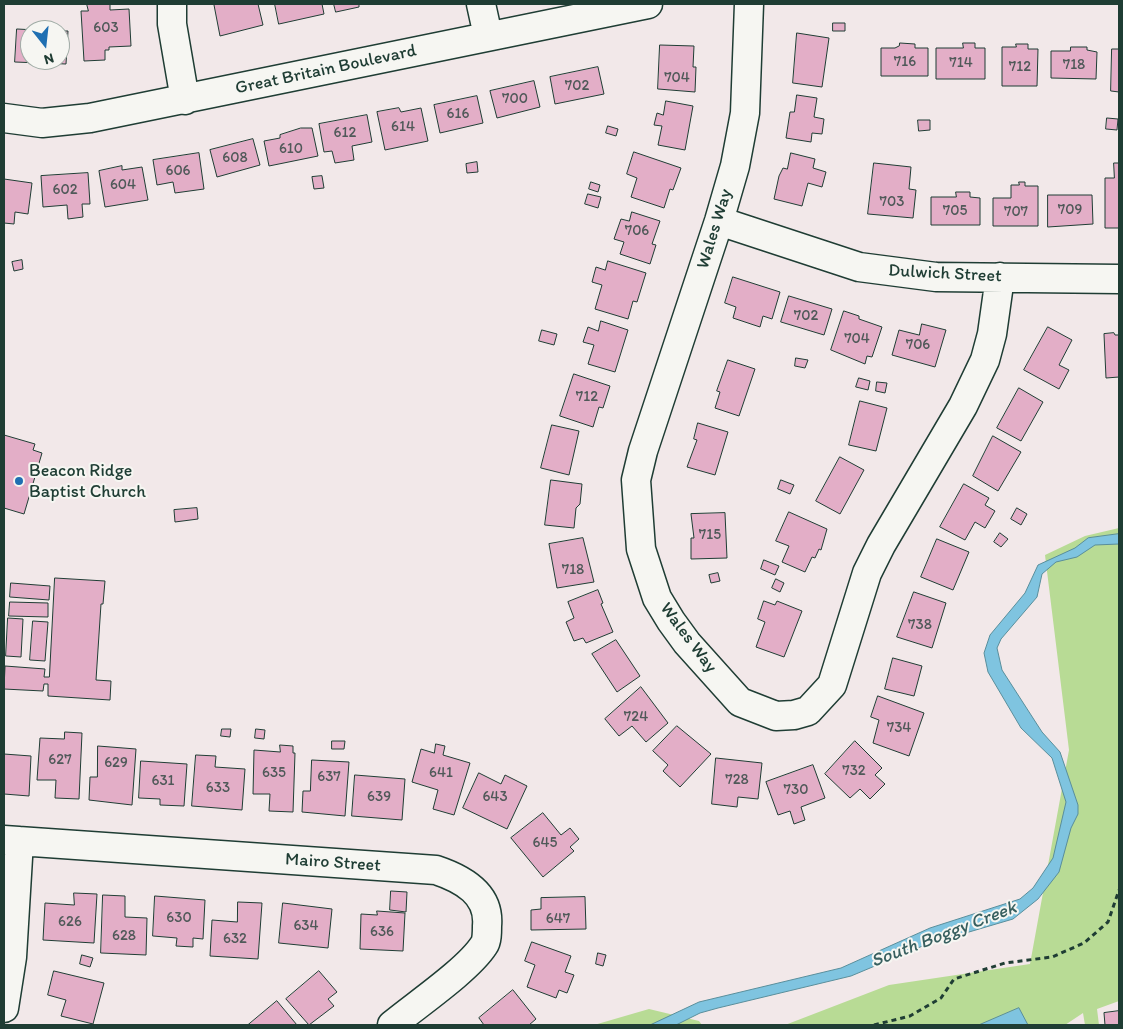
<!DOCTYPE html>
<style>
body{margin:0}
#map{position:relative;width:1123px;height:1029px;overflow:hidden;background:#f2e8e9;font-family:Itim,sans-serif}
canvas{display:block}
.frame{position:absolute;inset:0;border:5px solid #1f3d34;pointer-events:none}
.north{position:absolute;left:20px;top:20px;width:50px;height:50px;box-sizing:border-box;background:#f6f6f2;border:1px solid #a0aca6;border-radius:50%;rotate:164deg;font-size:14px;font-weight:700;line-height:20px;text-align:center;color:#1f3d34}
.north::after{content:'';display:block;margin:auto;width:18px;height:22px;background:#1f6fb2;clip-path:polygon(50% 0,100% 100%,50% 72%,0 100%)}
</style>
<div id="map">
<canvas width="1123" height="1029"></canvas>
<div class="frame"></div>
<div class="north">N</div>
</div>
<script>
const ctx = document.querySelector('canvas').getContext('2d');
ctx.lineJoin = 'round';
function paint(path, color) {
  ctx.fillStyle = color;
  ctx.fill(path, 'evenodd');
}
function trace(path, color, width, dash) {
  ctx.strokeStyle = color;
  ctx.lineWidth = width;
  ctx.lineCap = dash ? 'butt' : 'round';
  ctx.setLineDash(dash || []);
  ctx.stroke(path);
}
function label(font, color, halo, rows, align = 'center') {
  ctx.font = font + ' Itim,sans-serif';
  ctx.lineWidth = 4;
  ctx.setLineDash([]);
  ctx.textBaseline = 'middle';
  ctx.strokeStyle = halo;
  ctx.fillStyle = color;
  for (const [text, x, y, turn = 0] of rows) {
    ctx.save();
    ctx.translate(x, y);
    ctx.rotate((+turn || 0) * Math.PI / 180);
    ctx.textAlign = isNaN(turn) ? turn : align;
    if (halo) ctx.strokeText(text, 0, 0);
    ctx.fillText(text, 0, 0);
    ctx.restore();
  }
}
paint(new Path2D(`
 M 1119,528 L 1119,1001 L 1097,1009 L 1099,1025 L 1085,1025 L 1083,1013 L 1065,1025 L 785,1025 L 889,985 L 1030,964 L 1069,750 L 1045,555 L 1085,536 Z
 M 649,1009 L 699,1021 L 702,1025 L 594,1025 Z`), '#b8db95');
const water = new Path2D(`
 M 1119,534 L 1119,544 L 1095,545 L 1077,557 L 1056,562 L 1042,574 L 1037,597 L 1001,639 L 997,648 L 1002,670 L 1042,732 L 1060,752 L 1078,805 L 1078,814 L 1071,828 L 1059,872 L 1038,899 L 1013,919 L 925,945 L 851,976 L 718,1008 L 700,1013 L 676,1025 L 650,1025 L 699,1002 L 841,968 L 930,928 L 1020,899 L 1033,888 L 1053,858 L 1066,802 L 1052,758 L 1021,728 L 988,672 L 984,653 L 990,635 L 1025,593 L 1038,565 L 1075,548 L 1088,538 Z
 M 1019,1008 L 1028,1025 L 979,1025 Z`);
paint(water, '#7fc4e0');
trace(water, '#598e9b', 1);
const building = new Path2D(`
 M 87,4 L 110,4 L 110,10 L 129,9 L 131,46 L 109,47 L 109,50 L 105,50 L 105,60 L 84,61 L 81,11 L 88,11 Z
 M 221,4 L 258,4 L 263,25 L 220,36 L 214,5 Z
 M 275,4 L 322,4 L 324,14 L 279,24 Z
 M 334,4 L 359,4 L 359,7 L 336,12 Z
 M 833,23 L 845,23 L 845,31 L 833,31 Z
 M 17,29 L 36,30 L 30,30 L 30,60 L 60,60 L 60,31 L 68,31 L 66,64 L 15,62 Z
 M 797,33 L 829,38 L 822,87 L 793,83 Z
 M 900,43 L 915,44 L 915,48 L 928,48 L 928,76 L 881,76 L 881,48 L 895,48 L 899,46 Z
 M 963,43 L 975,43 L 975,48 L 985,48 L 985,79 L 936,79 L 936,48 L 963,48 Z
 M 1016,44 L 1028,44 L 1028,49 L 1038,49 L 1037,86 L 1002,86 L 1002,47 L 1016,47 Z
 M 660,45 L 694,46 L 693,67 L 696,67 L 695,92 L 658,89 Z
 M 1071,47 L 1087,47 L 1087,50 L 1097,52 L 1096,79 L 1051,78 L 1051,51 L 1070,51 Z
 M 1112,49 L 1119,49 L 1119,92 L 1111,91 Z
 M 598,67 L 604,94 L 555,104 L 550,77 Z
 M 534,81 L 540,107 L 497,118 L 490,91 Z
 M 797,95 L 817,98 L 814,117 L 824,119 L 822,134 L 812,133 L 811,142 L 786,138 L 790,112 L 794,112 Z
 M 477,96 L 483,123 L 440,133 L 434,105 Z
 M 666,101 L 693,106 L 685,150 L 658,145 L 662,126 L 654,125 L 657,113 L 663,115 Z
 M 399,108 L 401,112 L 421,108 L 428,141 L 385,150 L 377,112 Z
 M 367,115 L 372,142 L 352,146 L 354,160 L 335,163 L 332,151 L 324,152 L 319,124 Z
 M 1107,118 L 1118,119 L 1117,130 L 1106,129 Z
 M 918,120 L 930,120 L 930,130 L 919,131 Z
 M 608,126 L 618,129 L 616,136 L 606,133 Z
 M 301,128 L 312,128 L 318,156 L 269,166 L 264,141 L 280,138 L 280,135 Z
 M 253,139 L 260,165 L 217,177 L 210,150 Z
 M 634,152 L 681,168 L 673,190 L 670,189 L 664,208 L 631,197 L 637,178 L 627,174 Z
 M 199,153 L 204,189 L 175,193 L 173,182 L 157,185 L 153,160 Z
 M 791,153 L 815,159 L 813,168 L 826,172 L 822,187 L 808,183 L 802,206 L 774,199 L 779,176 L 783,168 L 787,169 Z
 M 477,162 L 478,172 L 467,173 L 466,164 Z
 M 874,163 L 911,167 L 909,189 L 916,190 L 913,218 L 868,214 Z
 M 1114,163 L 1119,163 L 1119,228 L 1105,228 L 1105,178 L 1114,178 Z
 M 122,166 L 122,170 L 142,167 L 148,200 L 105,207 L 99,171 Z
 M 88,173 L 90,204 L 82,204 L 83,217 L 68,219 L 67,205 L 43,207 L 41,176 Z
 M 322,176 L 324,188 L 314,189 L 312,177 Z
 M 4,179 L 32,183 L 28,214 L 15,212 L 14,224 L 4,223 Z
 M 591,182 L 600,185 L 598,192 L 589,189 Z
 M 1019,182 L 1025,182 L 1025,186 L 1038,186 L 1038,226 L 993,226 L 993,198 L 1011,198 L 1011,185 L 1019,185 Z
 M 956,192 L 970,192 L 970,197 L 980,198 L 980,225 L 931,225 L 931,197 L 956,197 Z
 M 588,194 L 601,197 L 598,208 L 585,204 Z
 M 1048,195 L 1092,195 L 1093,224 L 1048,227 Z
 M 632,212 L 660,221 L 652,244 L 656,245 L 650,264 L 620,254 L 624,242 L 614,239 L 621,219 L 629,221 Z
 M 22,260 L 23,269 L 14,271 L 12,262 Z
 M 608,261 L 646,273 L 637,302 L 633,301 L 628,319 L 595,309 L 602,285 L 592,282 L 596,267 L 605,270 Z
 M 733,277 L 780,292 L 772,319 L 763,316 L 760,327 L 733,318 L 736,307 L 725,303 Z
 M 789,296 L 832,309 L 824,335 L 781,322 Z
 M 844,311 L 859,316 L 859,319 L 882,327 L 872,357 L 867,356 L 865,364 L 831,350 Z
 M 601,321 L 628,330 L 615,372 L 588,364 L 594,345 L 583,342 L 588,327 L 598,331 Z
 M 922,324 L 946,330 L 935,367 L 892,355 L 899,330 L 919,335 Z
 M 1048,327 L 1072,340 L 1059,365 L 1069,370 L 1059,389 L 1024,370 Z
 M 542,330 L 557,334 L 554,345 L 539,341 Z
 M 1114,333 L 1115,335 L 1119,335 L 1119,377 L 1106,378 L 1104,334 Z
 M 796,358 L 808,360 L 805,368 L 795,366 Z
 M 728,360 L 755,369 L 739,416 L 715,408 L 720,392 L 717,391 Z
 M 574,374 L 610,386 L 603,408 L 599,407 L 593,427 L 560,416 Z
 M 859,378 L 870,381 L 868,390 L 856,387 Z
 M 877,382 L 887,383 L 885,393 L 876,391 Z
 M 1019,388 L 1043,402 L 1021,441 L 997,428 Z
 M 860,401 L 887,408 L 876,451 L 849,445 Z
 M 698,423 L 728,432 L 715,475 L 687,467 L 697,440 L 694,439 Z
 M 552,425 L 579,431 L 569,475 L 541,468 Z
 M 4,435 L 35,444 L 33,450 L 42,453 L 24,514 L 4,508 Z
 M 993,436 L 1021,452 L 998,491 L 973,476 Z
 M 840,457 L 864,470 L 840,514 L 816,501 Z
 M 551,480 L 582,484 L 580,504 L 576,508 L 574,528 L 545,525 Z
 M 781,480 L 794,485 L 790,494 L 778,489 Z
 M 964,484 L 989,498 L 985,505 L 995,511 L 985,528 L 975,522 L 965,540 L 940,527 Z
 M 197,508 L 198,519 L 175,522 L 174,510 Z
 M 1017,508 L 1027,514 L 1021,525 L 1011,519 Z
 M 789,512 L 827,529 L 821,550 L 819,549 L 815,558 L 812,557 L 805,572 L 782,562 L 789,546 L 776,541 Z
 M 725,513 L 727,558 L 691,559 L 691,538 L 694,538 L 691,514 Z
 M 1000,533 L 1008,539 L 1001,547 L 994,542 Z
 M 583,538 L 594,582 L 557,588 L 549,544 Z
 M 937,539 L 969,552 L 953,590 L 921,577 Z
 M 764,560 L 779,566 L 775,575 L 761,569 Z
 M 718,573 L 720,581 L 711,583 L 709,575 Z
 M 55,578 L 105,581 L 103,604 L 101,604 L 96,680 L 111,681 L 110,700 L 48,696 L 48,684 L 44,684 L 43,691 L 4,689 L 5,666 L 45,669 L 44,677 L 49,677 Z
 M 776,579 L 784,583 L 780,592 L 772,588 Z
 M 11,583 L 50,586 L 49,600 L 10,597 Z
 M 598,590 L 603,603 L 601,604 L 613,632 L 586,643 L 583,638 L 574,641 L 566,622 L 574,618 L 568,602 Z
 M 914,592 L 946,603 L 932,648 L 897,637 Z
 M 764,601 L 775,605 L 777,601 L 802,611 L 784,657 L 756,647 L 765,622 L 758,619 Z
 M 10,602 L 48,603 L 48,617 L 9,616 Z
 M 8,618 L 23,619 L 21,657 L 6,656 Z
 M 33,621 L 48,622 L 45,661 L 30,660 Z
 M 616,640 L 640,676 L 617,692 L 592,654 Z
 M 893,658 L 922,666 L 914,696 L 885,689 Z
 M 641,687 L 668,723 L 646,742 L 632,726 L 619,736 L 605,719 Z
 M 878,696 L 924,713 L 909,756 L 873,743 L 879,720 L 871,717 Z
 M 677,726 L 711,754 L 680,787 L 663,771 L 668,765 L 653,751 Z
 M 222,729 L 231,729 L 230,737 L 221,736 Z
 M 256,729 L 265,730 L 264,739 L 255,738 Z
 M 65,732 L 82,733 L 79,799 L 55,798 L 56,780 L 37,780 L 40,738 L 64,739 Z
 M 332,741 L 345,741 L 344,749 L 332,749 Z
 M 855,741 L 882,768 L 875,775 L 885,784 L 870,799 L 860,789 L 850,798 L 825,774 Z
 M 436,744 L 445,746 L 443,755 L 470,763 L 454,815 L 433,809 L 438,790 L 412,782 L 421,749 L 434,753 Z
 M 280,745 L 293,746 L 293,753 L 295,753 L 293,812 L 269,811 L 270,794 L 253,794 L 254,750 L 280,752 Z
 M 98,746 L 136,749 L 132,805 L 89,800 L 90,777 L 97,777 Z
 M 4,754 L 31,756 L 29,796 L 4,794 Z
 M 196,755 L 216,756 L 215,767 L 245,769 L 242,810 L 192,806 Z
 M 716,758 L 762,763 L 758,799 L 738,797 L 737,807 L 712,804 Z
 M 312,760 L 349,762 L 345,816 L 302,812 L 303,791 L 310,791 Z
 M 141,761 L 187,764 L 184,806 L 160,805 L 160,799 L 139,798 Z
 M 813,765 L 825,798 L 801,807 L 805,820 L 794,824 L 790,811 L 778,815 L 766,782 Z
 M 479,773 L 501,784 L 505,775 L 527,786 L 507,829 L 463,808 Z
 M 355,775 L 405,779 L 402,820 L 352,816 Z
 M 543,813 L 561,835 L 570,828 L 579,839 L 570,847 L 574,851 L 543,877 L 511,838 Z
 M 391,891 L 407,892 L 406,912 L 390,910 Z
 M 74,893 L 97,894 L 94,943 L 43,940 L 45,903 L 74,905 Z
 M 103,895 L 125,896 L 125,917 L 147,918 L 146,955 L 101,953 Z
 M 155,896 L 205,900 L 203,939 L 193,938 L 193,947 L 176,946 L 177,938 L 153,936 Z
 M 585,897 L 586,929 L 531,930 L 531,910 L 541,909 L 541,898 Z
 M 238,902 L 262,903 L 258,959 L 210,956 L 212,920 L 237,922 Z
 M 283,903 L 332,909 L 328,948 L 279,943 Z
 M 377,911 L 405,913 L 403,951 L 360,949 L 361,914 L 377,915 Z
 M 532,942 L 571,956 L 565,972 L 574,975 L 567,993 L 559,990 L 556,998 L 527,987 L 535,965 L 525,961 Z
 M 598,953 L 606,955 L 603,966 L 596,964 Z
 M 82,955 L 93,958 L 90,967 L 80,964 Z
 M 54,971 L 104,983 L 93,1024 L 61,1016 L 66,1000 L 48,995 Z
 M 319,971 L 337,992 L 328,999 L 334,1006 L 309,1025 L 286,999 Z
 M 513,990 L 536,1019 L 529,1025 L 484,1025 L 479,1018 Z
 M 277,1001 L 297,1025 L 248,1025 Z
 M 1119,1011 L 1119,1025 L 1105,1025 L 1104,1013 Z`);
paint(building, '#e3aec7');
trace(building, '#1f3d34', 1);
const minor = new Path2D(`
 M 172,4 L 172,24 L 185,100
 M 481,4 L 488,36
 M 749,4 L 745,113 L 735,166 L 719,221 L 643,451 L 636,480 L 641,549 L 657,598 L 671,621 L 687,643 L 740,702 L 776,716 L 794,715 L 808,711 L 832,685 L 867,573 L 881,545 L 963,406 L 985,360 L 992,334 L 1000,277
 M 4,118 L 42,123 L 90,118 L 648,4
 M 719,221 L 859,267 L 936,277 L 1119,279
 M 4,840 L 436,870 C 463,879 490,894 487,926 C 487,932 487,941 484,945 C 468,970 416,1005 392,1025
 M 4,1008 L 12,957 L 19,841`);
trace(minor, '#1f3d34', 31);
trace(new Path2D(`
 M 874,1025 L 910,1016 L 941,998 L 954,979 L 1005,963 L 1052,957 L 1084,943 L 1108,922 L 1119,890`), '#1f3d34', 3, [5, 4]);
trace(minor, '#f6f6f2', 28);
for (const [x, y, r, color] of [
 [19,481,5,"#1f6fb2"]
]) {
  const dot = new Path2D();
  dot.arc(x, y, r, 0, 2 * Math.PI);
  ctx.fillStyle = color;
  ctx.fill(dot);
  trace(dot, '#f6f6f2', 2);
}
label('15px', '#505959', null, [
 ["603",106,28],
 ["716",905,62],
 ["714",961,63],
 ["718",1074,65],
 ["712",1020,67],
 ["704",677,78],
 ["702",577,86],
 ["700",515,99],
 ["616",458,114],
 ["614",403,127],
 ["612",345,133],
 ["610",291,149],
 ["608",235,158],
 ["606",178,171],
 ["604",123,185],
 ["602",65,190],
 ["703",892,202],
 ["709",1070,210],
 ["705",955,211],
 ["707",1016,212],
 ["706",637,231],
 ["702",806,316],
 ["704",857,339],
 ["706",918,345],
 ["712",587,397],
 ["715",710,535],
 ["718",573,570],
 ["738",920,625],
 ["724",636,717],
 ["734",899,728],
 ["627",60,760],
 ["629",116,763],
 ["732",854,771],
 ["635",274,773],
 ["641",441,773],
 ["637",329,777],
 ["728",737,780],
 ["631",163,781],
 ["633",218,788],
 ["730",796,790],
 ["639",379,797],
 ["643",495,797],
 ["645",545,843],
 ["630",179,918],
 ["647",558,919],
 ["626",70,922],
 ["634",306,926],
 ["636",382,932],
 ["628",124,936],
 ["632",235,939]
]);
label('18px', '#1f3d34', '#f6f6f2', [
 ["Great Britain Boulevard",326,70,-12],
 ["Wales Way",715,229,-73],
 ["Dulwich Street",945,274,3],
 ["Wales Way",688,638,53],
 ["Mairo Street",333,863,4]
]);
label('18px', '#1f3d34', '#f6f6f2', [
 ["Beacon Ridge",29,471],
 ["Baptist Church",29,492]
], 'left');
label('italic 19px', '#375f5f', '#f6f6f2', [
 ["South Boggy Creek",944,935,-21]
]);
</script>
